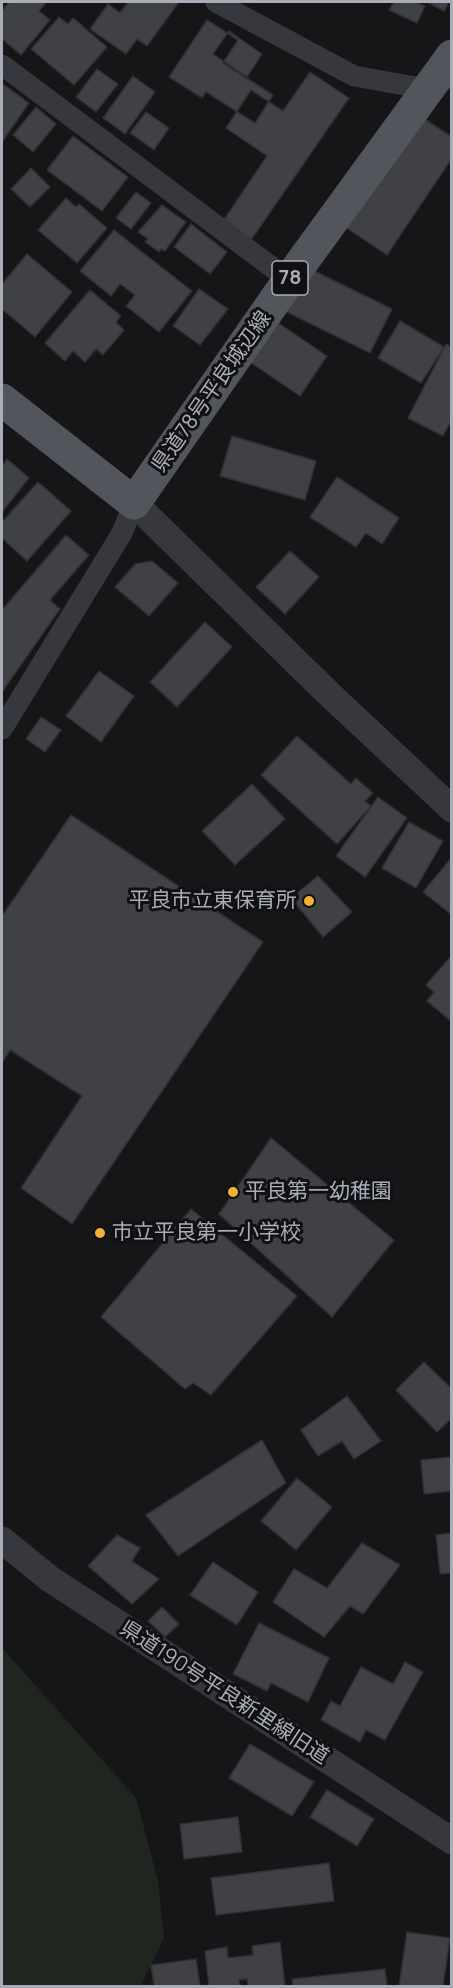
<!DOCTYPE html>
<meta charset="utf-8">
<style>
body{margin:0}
#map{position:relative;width:453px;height:1988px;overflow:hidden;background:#161618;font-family:Manrope,sans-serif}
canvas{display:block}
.frame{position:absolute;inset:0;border:3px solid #a8adb8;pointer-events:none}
</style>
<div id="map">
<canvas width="453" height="1988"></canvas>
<div class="frame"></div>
</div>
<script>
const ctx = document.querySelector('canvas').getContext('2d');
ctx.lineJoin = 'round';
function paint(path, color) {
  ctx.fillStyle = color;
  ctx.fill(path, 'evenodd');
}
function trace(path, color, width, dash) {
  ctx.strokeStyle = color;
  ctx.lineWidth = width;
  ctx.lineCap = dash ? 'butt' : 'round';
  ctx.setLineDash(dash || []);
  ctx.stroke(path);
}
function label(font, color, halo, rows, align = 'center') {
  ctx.font = font + ' Manrope,"Noto Sans JP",sans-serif';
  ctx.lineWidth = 6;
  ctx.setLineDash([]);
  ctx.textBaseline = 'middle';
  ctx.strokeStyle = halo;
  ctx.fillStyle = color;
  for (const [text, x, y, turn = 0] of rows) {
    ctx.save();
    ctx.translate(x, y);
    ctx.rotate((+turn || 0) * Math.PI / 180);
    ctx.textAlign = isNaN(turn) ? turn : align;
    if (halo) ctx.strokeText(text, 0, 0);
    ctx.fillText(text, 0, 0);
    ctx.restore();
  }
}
paint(new Path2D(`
 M 2,1648 L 136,1798 L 158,1880 L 164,1938 L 141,1986 L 2,1986 Z`), '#1e261f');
const building = new Path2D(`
 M 9,2 L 43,2 L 45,4 L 39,11 L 50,20 L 21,55 L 2,39 L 2,11 Z
 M 128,2 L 179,2 L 147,46 L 137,39 L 126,54 L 90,29 L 108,4 L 120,13 Z
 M 394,2 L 415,2 L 425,6 L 417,23 L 389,10 Z
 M 427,2 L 449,2 L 444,11 Z
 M 59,17 L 68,24 L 73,18 L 107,47 L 74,85 L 31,49 Z
 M 207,20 L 238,40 L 223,63 L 273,95 L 255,123 L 206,92 L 202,98 L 169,77 Z
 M 229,31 L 262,54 L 247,77 L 213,54 Z
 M 97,69 L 118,84 L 96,112 L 76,97 Z
 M 310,72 L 349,98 L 251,240 L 223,221 L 267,156 L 226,128 L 251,90 L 283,111 Z
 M 133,76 L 155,92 L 125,134 L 103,118 Z
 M 3,84 L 29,103 L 2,142 L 2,86 Z
 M 36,107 L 56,124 L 33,152 L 13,135 Z
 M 146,112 L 169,128 L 154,150 L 130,133 Z
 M 417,114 L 452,137 L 452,158 L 387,255 L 342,225 Z
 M 73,136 L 128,177 L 102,211 L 47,170 Z
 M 31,168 L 50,187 L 30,207 L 11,189 Z
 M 136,192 L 151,203 L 131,229 L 116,218 Z
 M 66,198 L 76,207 L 79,204 L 107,228 L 77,263 L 38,230 Z
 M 162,205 L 186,222 L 165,251 L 161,249 L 159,252 L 145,242 L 148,239 L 138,232 Z
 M 191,224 L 227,252 L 210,274 L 174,247 Z
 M 114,230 L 192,291 L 159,332 L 126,306 L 135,295 L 120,284 L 111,296 L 80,271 Z
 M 27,254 L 72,292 L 35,337 L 2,309 L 2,284 Z
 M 308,268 L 392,309 L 370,353 L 287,312 Z
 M 199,289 L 228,309 L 200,345 L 173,326 Z
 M 90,290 L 121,316 L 116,322 L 124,330 L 103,355 L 96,349 L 85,362 L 73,351 L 65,361 L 45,343 Z
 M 274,320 L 327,356 L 300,396 L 247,360 Z
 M 400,321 L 444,347 L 421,383 L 378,358 Z
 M 446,344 L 452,347 L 452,419 L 443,436 L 408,418 Z
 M 232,436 L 316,461 L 305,500 L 220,476 Z
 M 7,459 L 29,478 L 2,512 L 2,466 Z
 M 337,477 L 399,518 L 382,544 L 366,533 L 356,547 L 310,517 Z
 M 38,482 L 71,511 L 27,561 L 2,538 L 2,522 Z
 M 66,535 L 89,555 L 50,600 L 60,609 L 2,692 L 2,610 Z
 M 290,551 L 319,577 L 285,614 L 256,587 Z
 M 152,561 L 178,583 L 149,616 L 115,587 L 135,564 Z
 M 205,622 L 232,647 L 177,707 L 150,682 Z
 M 99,671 L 134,696 L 101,742 L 66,716 Z
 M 41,717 L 61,730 L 45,752 L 26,739 Z
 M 297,736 L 351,784 L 356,778 L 373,793 L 365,801 L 371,806 L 337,844 L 261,775 Z
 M 252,784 L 285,819 L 235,865 L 202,831 Z
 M 378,797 L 407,818 L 365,877 L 336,856 Z
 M 71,815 L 263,942 L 72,1224 L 21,1188 L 82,1096 L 10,1050 L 2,1063 L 2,916 Z
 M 409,822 L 443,841 L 416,888 L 382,868 Z
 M 452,857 L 452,915 L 423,892 Z
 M 318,876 L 352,912 L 323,937 L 291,898 Z
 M 452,955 L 452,1022 L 427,1001 L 434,992 L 426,985 Z
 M 271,1138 L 394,1240 L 332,1317 L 219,1214 Z
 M 191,1209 L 297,1296 L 211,1395 L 193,1383 L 185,1389 L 101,1317 Z
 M 424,1362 L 452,1389 L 452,1418 L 437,1432 L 396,1390 Z
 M 347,1396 L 381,1441 L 354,1459 L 342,1441 L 318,1456 L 301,1430 Z
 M 262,1440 L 286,1483 L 178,1556 L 146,1515 Z
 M 452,1457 L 452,1491 L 424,1494 L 421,1460 Z
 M 297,1478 L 332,1507 L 296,1550 L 261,1521 Z
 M 452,1533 L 452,1573 L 440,1574 L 436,1535 Z
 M 117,1535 L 140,1548 L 132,1561 L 159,1579 L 132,1604 L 88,1566 Z
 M 362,1543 L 400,1565 L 363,1614 L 350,1606 L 324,1637 L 273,1602 L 294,1569 L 327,1588 Z
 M 213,1562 L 258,1592 L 237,1625 L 190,1595 Z
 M 162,1607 L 179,1624 L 165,1637 L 148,1621 Z
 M 259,1623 L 329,1658 L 308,1702 L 271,1683 L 267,1691 L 233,1674 Z
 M 405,1662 L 423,1672 L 385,1740 L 366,1730 L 360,1742 L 321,1720 L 331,1701 L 340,1706 L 361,1667 L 393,1684 Z
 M 250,1744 L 314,1782 L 292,1816 L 229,1778 Z
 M 327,1790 L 374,1819 L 357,1846 L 310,1817 Z
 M 238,1817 L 242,1852 L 184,1859 L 180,1824 Z
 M 329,1863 L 334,1901 L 216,1915 L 211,1878 Z
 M 407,1932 L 450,1938 L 443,1986 L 399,1986 Z
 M 280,1942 L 285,1986 L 248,1986 L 247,1979 L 239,1980 L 240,1986 L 209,1986 L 205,1951 L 227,1947 L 228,1958 L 253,1955 L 252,1946 Z
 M 196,1959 L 200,1986 L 154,1986 L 151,1965 Z
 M 385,1969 L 387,1986 L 293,1986 L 292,1979 Z`);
paint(building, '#404145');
trace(building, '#303034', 1.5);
trace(new Path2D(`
 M 216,2 L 354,76 L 427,89
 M 2,65 L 289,280
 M 2,729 L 122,533 L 134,503`), '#37383d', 21);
trace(new Path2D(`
 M 134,503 L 328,693 L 452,809
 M 2,1540 L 50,1579 L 452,1841`), '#37383d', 27);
trace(new Path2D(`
 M 2,400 L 134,503 L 289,280 L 452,56`), '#53555c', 33);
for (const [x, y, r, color] of [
 [309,901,6,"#f2b134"],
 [233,1192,6,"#f2b134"],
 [100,1233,6,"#f2b134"]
]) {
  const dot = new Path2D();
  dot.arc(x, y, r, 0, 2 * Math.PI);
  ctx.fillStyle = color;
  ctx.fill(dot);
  trace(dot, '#111113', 2);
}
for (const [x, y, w] of [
 [290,278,36]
]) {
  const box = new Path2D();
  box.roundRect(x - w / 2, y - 17, w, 34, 4.5);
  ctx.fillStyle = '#111113';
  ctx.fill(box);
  trace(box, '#a8adb8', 1.5);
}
label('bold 20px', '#a8adb8', null, [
 ["78",290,278]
]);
label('21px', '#a8adb8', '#111113', [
 ["県道78号平良城辺線",212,392,-55],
 ["県道190号平良新里線旧道",224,1693,33]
]);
label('21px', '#a8adb8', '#111113', [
 ["平良市立東保育所",297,901,"right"],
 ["平良第一幼稚園",245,1192],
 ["市立平良第一小学校",112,1233]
], 'left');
</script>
